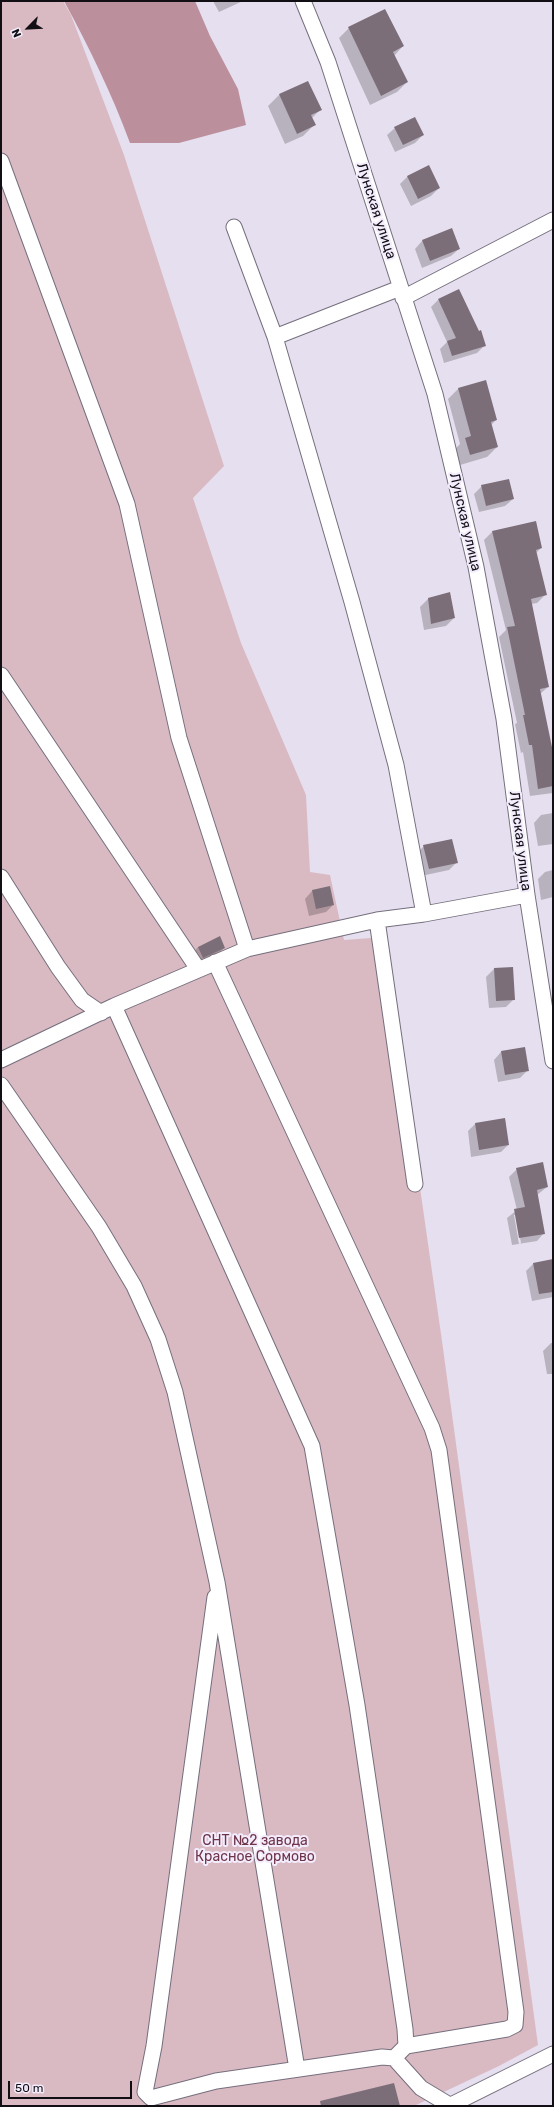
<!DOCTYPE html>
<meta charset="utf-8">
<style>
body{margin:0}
#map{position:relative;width:554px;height:2107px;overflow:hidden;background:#e6dfef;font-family:Rubik,sans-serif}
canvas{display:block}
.frame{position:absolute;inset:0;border:2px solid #110f14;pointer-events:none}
.north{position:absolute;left:8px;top:8px;width:40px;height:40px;-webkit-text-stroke:3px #f3ecfd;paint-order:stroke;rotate:246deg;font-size:11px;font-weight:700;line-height:16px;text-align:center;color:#110f14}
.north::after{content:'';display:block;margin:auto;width:14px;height:18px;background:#110f14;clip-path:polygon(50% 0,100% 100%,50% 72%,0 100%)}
.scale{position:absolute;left:8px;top:2081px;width:124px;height:18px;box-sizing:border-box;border:2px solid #110f14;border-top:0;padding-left:5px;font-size:12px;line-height:14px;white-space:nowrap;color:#110f14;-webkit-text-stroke:3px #f3ecfd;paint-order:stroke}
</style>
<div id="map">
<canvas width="554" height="2107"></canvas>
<div class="frame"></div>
<div class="north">N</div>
<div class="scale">50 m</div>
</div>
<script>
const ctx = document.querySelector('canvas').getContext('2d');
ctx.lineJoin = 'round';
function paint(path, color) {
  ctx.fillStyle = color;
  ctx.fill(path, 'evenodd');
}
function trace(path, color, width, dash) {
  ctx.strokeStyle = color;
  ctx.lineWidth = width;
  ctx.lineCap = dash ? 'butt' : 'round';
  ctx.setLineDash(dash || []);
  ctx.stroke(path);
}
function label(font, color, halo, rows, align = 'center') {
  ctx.font = font + ' Rubik,sans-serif';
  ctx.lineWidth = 4;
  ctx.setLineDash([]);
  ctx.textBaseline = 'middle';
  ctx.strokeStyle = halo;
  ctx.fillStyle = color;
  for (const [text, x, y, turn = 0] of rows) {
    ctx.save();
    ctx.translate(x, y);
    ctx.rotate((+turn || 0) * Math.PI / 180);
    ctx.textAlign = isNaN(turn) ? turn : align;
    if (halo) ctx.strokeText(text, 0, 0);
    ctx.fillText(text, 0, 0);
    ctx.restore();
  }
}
paint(new Path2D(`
 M 1,1 L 63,1 L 71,15 L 124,155 L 224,466 L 193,498 L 241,643 L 306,795 L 310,872 L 330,875 L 344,940 L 384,937 L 442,1341 L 538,2045 L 499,2066 L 414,2106 L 1,2106 Z`), '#dabac2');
paint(new Path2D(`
 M 64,1 L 195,1 L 210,36 L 238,89 L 246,125 L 179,143 L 130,143 C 112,94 89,47 64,1 Z`), '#bc8f9c');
paint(new Path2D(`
 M 213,1 L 243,1 L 219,12 Z
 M 349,28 L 403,46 L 394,56 L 407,82 L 397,92 L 370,105 L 339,38 Z
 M 308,82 L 320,110 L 311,119 L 314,125 L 303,136 L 285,144 L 268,106 L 279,95 Z
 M 395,128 L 423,135 L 415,143 L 395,152 L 387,135 Z
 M 408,176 L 439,188 L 431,196 L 411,206 L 400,184 Z
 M 451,230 L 459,249 L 451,256 L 422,268 L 415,249 L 422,241 Z
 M 438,300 L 485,345 L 477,353 L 444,363 L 440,349 L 447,342 L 431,307 Z
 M 485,382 L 496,420 L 491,425 L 497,447 L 487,457 L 460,465 L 455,449 L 460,444 L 448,399 L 458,389 Z
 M 482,486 L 513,499 L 505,506 L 479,512 L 474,494 Z
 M 492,532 L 541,548 L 536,553 L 546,594 L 537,603 L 531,604 L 548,687 L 540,694 L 553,758 L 553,793 L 530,796 L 523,752 L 521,753 L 515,724 L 517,723 L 499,637 L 506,630 L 484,540 Z
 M 450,594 L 454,618 L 446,626 L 424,630 L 420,607 L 428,599 Z
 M 553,813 L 553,844 L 538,846 L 534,823 L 541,815 Z
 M 424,846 L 456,863 L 449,870 L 421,876 L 416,854 Z
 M 553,870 L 553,897 L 541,900 L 538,879 L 545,872 Z
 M 329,887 L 333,905 L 326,912 L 309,916 L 305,899 L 312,891 Z
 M 198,947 L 224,948 L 217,955 L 196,965 L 191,955 Z
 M 512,968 L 514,999 L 506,1007 L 489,1008 L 486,977 L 494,969 Z
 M 524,1048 L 528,1070 L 520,1078 L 498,1082 L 494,1060 L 501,1052 Z
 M 505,1119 L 508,1145 L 501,1152 L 471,1157 L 468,1131 L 475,1124 Z
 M 517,1169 L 547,1187 L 537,1195 L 544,1233 L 537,1241 L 512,1245 L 507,1218 L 517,1210 L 509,1177 ZM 514,1215 L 516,1215 L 521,1243 L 519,1244 Z
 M 553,1260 L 553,1297 L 532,1301 L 526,1271 L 533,1264 Z
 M 551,1343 L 553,1343 L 553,1374 L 547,1374 L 543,1351 Z`), '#0003');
paint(new Path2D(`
 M 385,9 L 404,46 L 393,52 L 408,82 L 381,96 L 348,27 Z
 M 308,81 L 322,110 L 311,115 L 316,125 L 297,134 L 279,94 Z
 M 415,117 L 424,135 L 403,145 L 394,127 Z
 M 429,165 L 440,188 L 418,199 L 407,176 Z
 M 452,228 L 460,249 L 430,261 L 422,240 Z
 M 459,289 L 479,331 L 481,330 L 486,346 L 452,356 L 447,341 L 456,338 L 438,299 Z
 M 486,380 L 497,420 L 491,422 L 498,447 L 470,455 L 465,438 L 471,436 L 458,388 Z
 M 509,479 L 514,499 L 486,506 L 481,485 Z
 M 536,521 L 542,548 L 536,550 L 547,595 L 531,599 L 549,687 L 540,689 L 553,752 L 553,786 L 538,789 L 532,745 L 529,745 L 523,715 L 525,715 L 507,627 L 515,626 L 492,531 Z
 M 450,592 L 455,618 L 431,624 L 428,598 Z
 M 452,839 L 458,863 L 429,869 L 423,845 Z
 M 330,886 L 334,905 L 316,909 L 312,890 Z
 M 220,936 L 225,948 L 203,958 L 198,947 Z
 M 513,967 L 515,1000 L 496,1001 L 494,968 Z
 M 525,1047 L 529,1071 L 505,1075 L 501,1051 Z
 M 505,1118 L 509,1145 L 479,1150 L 475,1123 Z
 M 543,1162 L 548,1187 L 537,1190 L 545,1234 L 519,1238 L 514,1209 L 525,1207 L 516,1168 Z
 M 553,1259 L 553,1292 L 539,1294 L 533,1263 Z
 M 394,2083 L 400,2106 L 321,2106 L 320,2101 Z`), '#7b6e79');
const street = new Path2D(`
 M 303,1 L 328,62 L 435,394 L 476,567 L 504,719 L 527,895 L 553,1061
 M 1,161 L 127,504 L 179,738 L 247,949
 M 234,227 L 275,337 L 352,602 L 396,765 L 424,914
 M 403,298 L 553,220
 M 275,337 L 400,288
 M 1,675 L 198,969
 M 1,877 L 58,967 L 82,1000 L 101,1013
 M 377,920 L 415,1184
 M 215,962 L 432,1428 L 439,1450 L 516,2012 L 515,2025 L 507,2029 L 406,2046
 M 114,1006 L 312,1446 L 357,1705 L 405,2029 L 406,2046 L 394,2058
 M 1,1060 L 114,1006 L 247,949 L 377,920 L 424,914 L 527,895
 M 1,1085 L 99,1227 L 134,1286 L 158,1339 L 175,1392 L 217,1582 L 297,2069
 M 215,1597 L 154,2046 L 145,2092 L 151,2098 L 216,2081 L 382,2057 L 394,2058 L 421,2088 L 451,2106
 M 449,2106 L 553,2054`);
trace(street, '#756f7d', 17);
trace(street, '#fff', 15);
label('14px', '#110f14', '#f3ecfd', [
 ["Лунская улица",376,211,72],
 ["Лунская улица",465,522,77],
 ["Лунская улица",520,841,83]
]);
label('14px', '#6e3448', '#f3ecfd', [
 ["СНТ №2 завода",255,1841],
 ["Красное Сормово",255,1857]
]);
</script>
